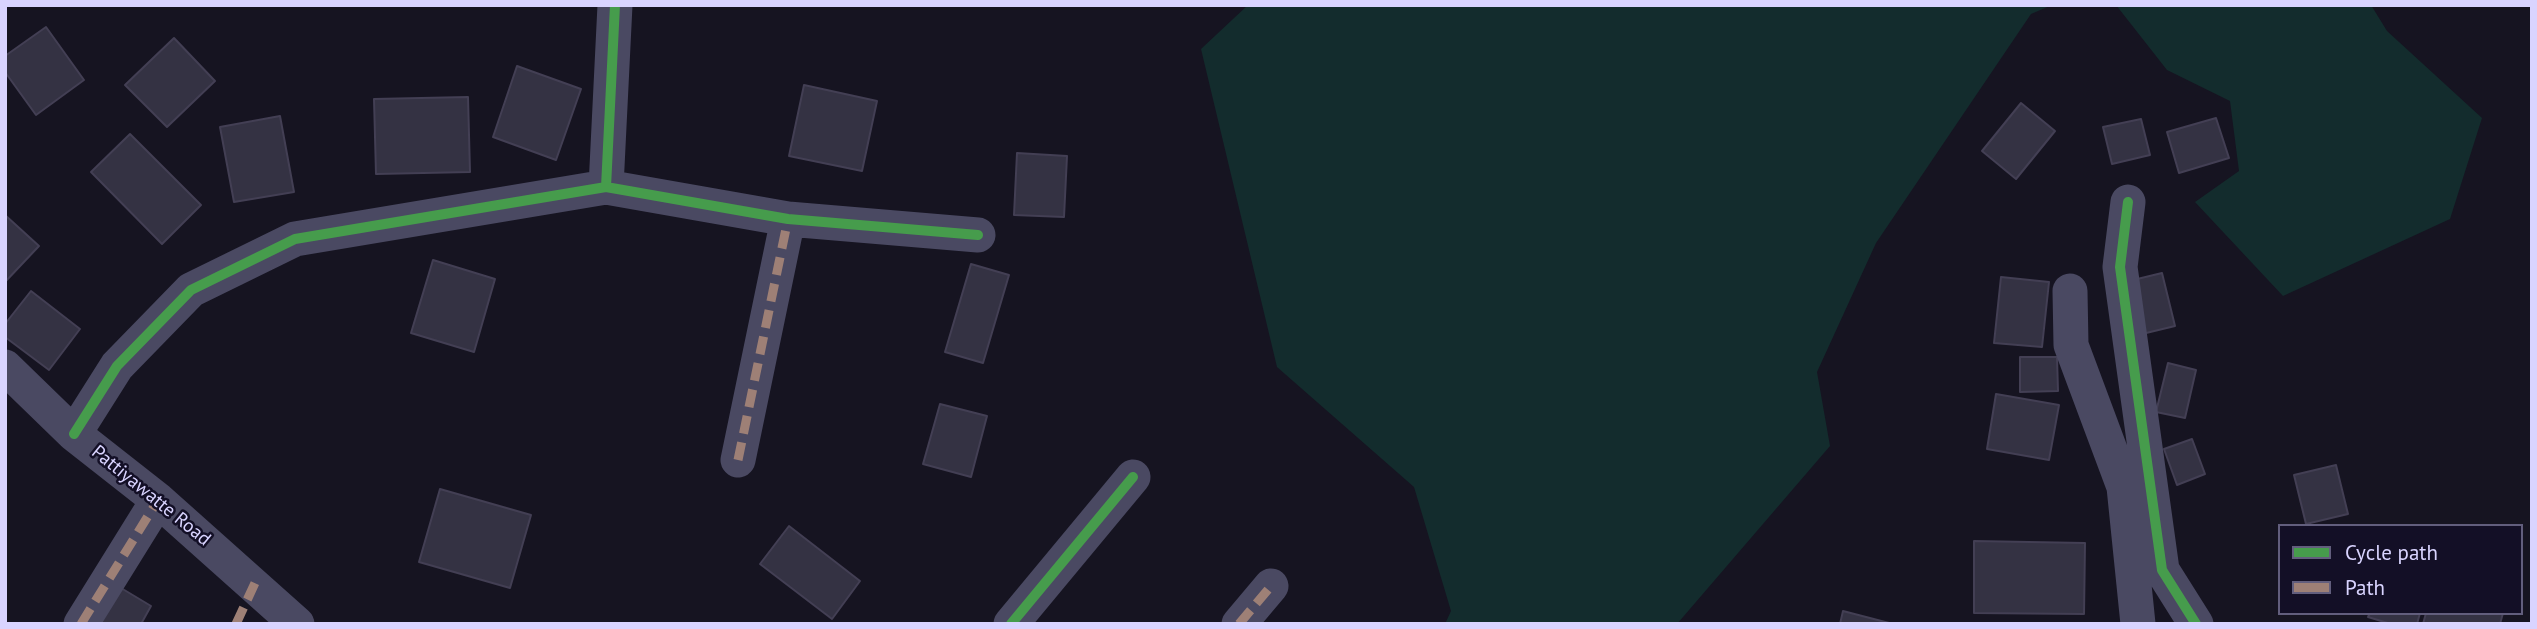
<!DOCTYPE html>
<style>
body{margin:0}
#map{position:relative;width:2537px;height:629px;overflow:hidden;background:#161421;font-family:"PT Sans",sans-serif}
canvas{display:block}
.frame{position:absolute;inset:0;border:7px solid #d9d4ff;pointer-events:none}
.legend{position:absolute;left:2278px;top:524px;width:245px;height:91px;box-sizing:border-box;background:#130f26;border:2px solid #625e7d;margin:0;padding:9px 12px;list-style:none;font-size:21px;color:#d9d4ff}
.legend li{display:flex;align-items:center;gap:14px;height:35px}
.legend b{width:35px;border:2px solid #625e7d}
</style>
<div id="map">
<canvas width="2537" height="629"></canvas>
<div class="frame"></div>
<ul class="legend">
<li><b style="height:9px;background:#469c4c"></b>Cycle path</li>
<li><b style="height:9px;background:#9e8076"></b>Path</li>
</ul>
</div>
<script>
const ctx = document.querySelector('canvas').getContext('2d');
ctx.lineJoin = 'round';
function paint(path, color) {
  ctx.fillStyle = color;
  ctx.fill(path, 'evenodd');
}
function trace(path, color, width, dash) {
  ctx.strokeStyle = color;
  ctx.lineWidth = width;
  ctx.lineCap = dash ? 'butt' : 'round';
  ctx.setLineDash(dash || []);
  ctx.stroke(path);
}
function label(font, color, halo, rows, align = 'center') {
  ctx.font = font + ' "PT Sans",sans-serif';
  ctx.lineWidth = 5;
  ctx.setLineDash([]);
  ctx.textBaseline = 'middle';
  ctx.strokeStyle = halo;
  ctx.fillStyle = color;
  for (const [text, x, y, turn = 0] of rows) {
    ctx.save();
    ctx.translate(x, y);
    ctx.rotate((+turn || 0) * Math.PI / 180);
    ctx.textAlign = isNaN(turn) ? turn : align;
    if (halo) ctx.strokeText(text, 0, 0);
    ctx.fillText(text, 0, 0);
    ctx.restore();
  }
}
paint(new Path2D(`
 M 1248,5 L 2052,5 L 2031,14 L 1876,243 L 1817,372 L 1830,446 L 1677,624 L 1445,624 L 1451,611 L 1414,487 L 1277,367 L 1201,49 Z
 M 2116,5 L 2371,5 L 2387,31 L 2482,118 L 2450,219 L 2283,296 L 2195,202 L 2239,171 L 2230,101 L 2167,70 Z`), '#132c2d');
const building = new Path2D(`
 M 46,27 L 84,80 L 36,115 L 5,72 L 5,56 Z
 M 174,38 L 215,81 L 167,127 L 125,85 Z
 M 517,66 L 581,89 L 556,160 L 493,137 Z
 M 804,85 L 877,101 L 862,171 L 789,156 Z
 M 468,97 L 470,172 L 376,174 L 374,99 Z
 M 2021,103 L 2055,131 L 2016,179 L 1982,151 Z
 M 280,116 L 294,192 L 234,202 L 220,127 Z
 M 2216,118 L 2229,158 L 2179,173 L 2167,132 Z
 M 2141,119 L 2150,155 L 2112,164 L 2103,127 Z
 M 130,134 L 201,205 L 162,244 L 91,172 Z
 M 1017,153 L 1067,156 L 1064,217 L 1014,215 Z
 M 5,215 L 39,246 L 5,282 Z
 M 433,260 L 495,279 L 474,352 L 411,333 Z
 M 971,264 L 1009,275 L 983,363 L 945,352 Z
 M 2162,273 L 2175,326 L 2142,334 L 2129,281 Z
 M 2001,277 L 2049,282 L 2042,347 L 1994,343 Z
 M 31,291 L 80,329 L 49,370 L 5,337 L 5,324 Z
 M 2020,357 L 2057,357 L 2058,391 L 2020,392 Z
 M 2168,363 L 2196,370 L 2185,418 L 2156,412 Z
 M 1996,394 L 2059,405 L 2049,460 L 1987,449 Z
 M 940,404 L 987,416 L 971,477 L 923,464 Z
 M 2192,439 L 2205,474 L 2177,485 L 2164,449 Z
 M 2336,465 L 2348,514 L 2306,524 L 2294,475 Z
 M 440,489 L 531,515 L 510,588 L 419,562 Z
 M 789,526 L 860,581 L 832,619 L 760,564 Z
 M 1974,541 L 2085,543 L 2084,614 L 1974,613 Z
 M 111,582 L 151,606 L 141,624 L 86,624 Z
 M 1843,611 L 1893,624 L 1840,624 Z
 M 2370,613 L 2420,613 L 2417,624 L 2391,624 L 2368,617 Z
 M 2426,613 L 2503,613 L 2500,624 L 2423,624 Z`);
paint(building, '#343243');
trace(building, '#433f54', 2);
trace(new Path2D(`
 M 606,187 L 788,219 L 978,235
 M 2128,202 L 2120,267 L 2162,570 L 2196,624
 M 2070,291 L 2071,345 L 2124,487 L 2138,624
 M 5,367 L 74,434 L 158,500 L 297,624
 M 74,434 L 117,366 L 191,290 L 295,239 L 606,187 L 615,5
 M 738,460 L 788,219
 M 81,624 L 158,500
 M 1011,624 L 1133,477
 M 1239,624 L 1271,586`), '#4a4962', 35);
trace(new Path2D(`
 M 738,460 L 788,219
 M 81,624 L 158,500
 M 236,624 L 255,583
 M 1239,624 L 1271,586`), '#9e8076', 9, [18, 9]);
trace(new Path2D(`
 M 606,187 L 788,219 L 978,235
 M 2128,202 L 2120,267 L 2162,570 L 2196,624
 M 74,434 L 117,366 L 191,290 L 295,239 L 606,187 L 615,5
 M 1011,624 L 1133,477`), '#469c4c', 10);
label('19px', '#d9d4ff', '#130f26', [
 ["Pattiyawatte Road",151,496,39]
]);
</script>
